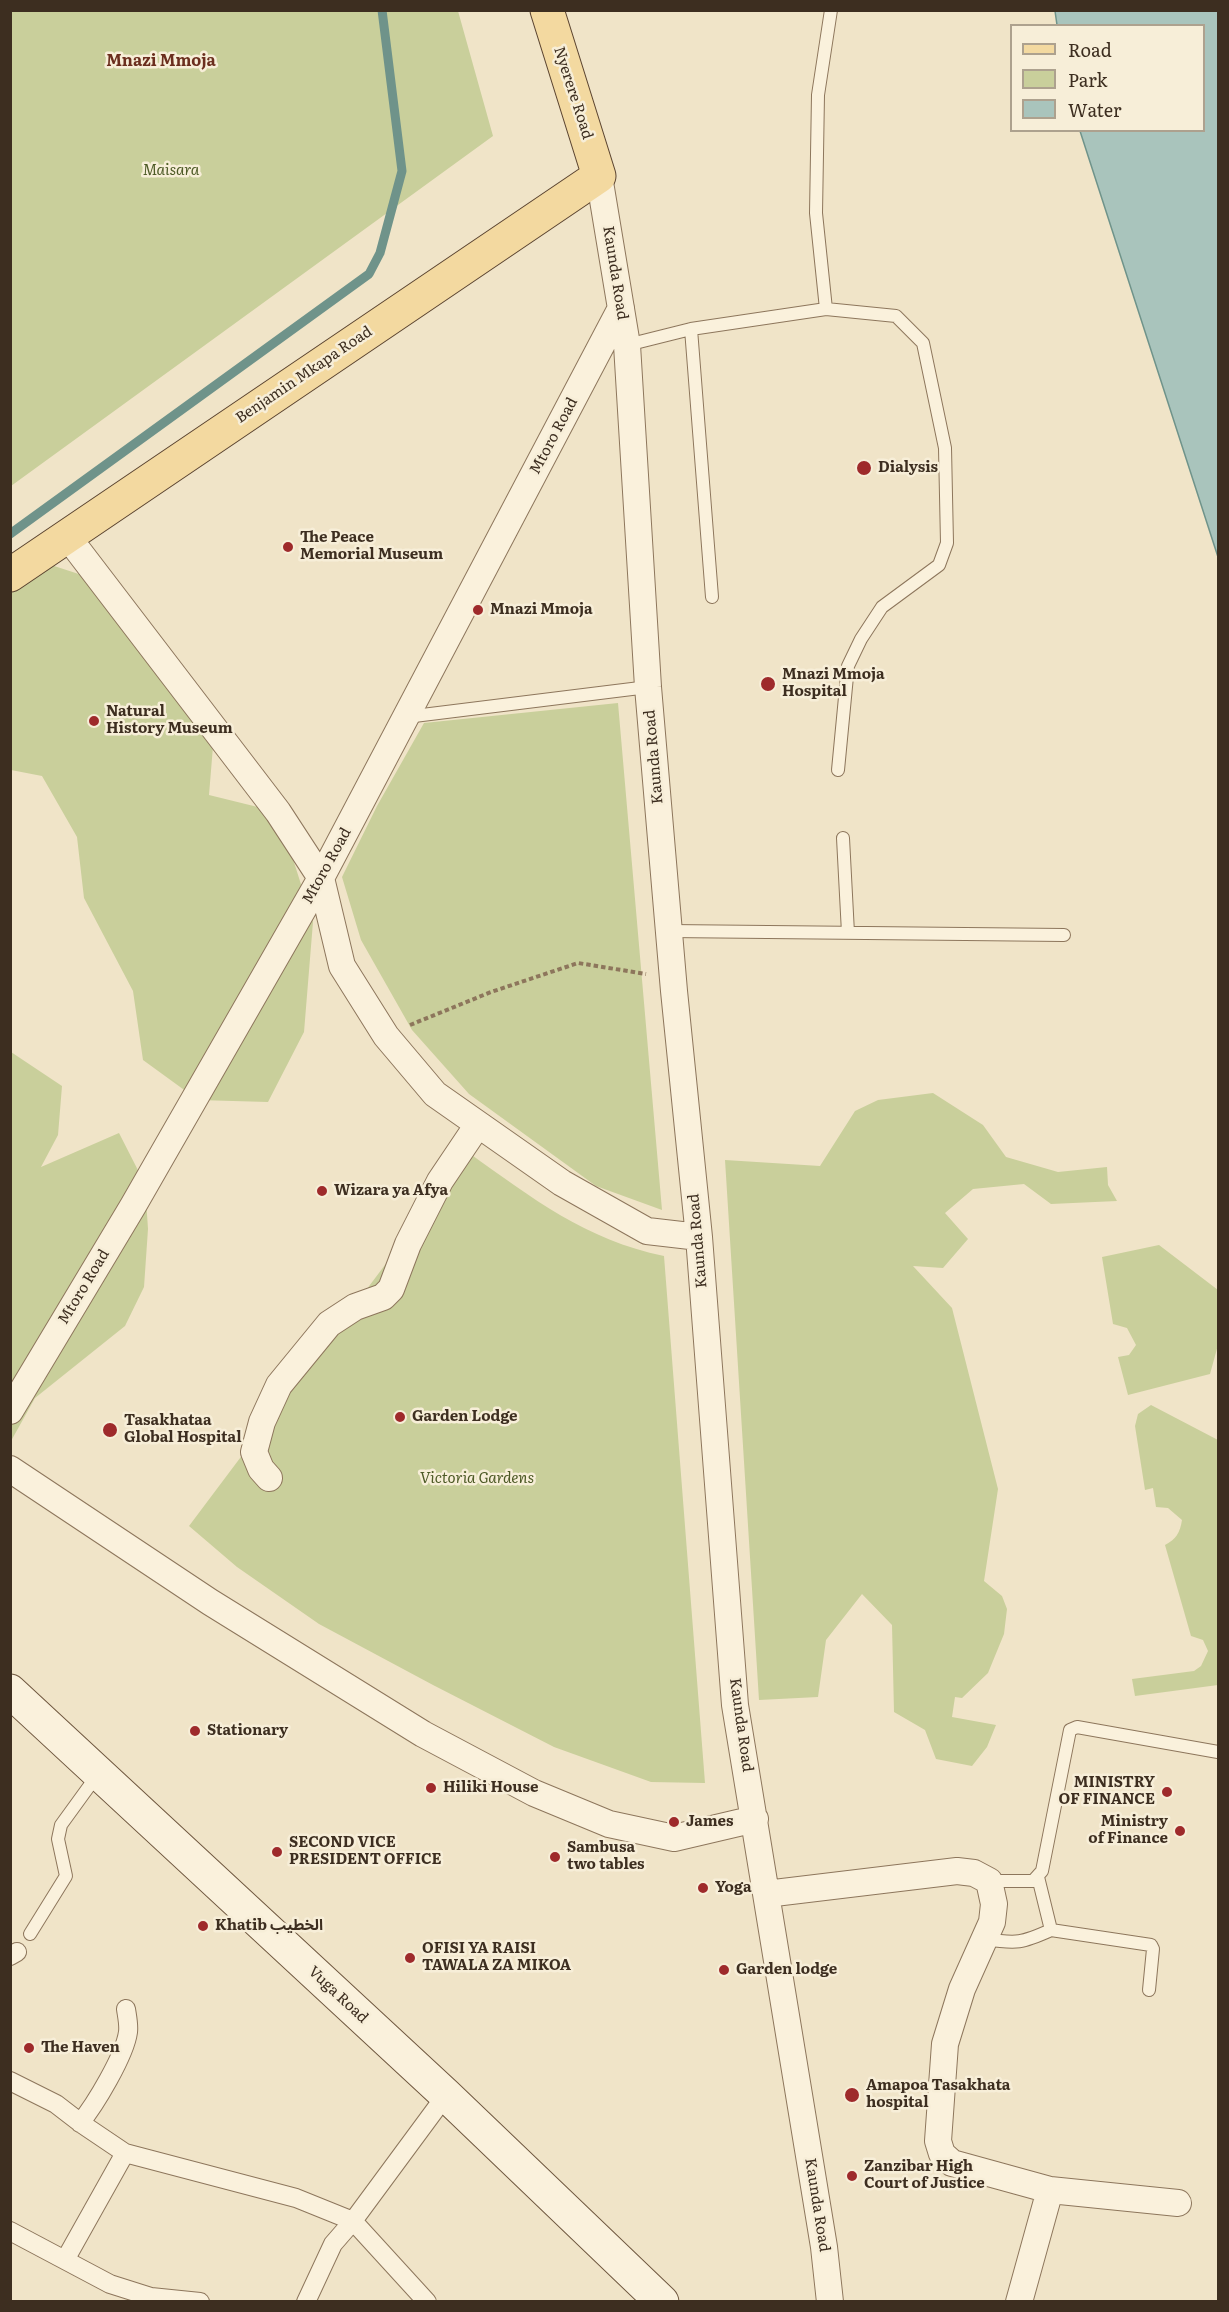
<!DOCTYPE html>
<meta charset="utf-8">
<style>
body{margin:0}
#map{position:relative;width:1229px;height:2312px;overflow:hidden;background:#f0e4c8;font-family:Literata,serif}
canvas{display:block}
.frame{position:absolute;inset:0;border:12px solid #3d2e20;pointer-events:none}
.legend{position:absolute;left:1010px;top:24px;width:195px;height:108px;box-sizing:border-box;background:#f7eed8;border:2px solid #ada18e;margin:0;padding:8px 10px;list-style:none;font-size:18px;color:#3d2e20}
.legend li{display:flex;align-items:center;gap:12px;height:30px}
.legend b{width:30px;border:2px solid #ada18e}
</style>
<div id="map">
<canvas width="1229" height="2312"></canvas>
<div class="frame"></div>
<ul class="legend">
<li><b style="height:8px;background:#f3d9a0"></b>Road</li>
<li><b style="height:16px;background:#c9cf9b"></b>Park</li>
<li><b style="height:16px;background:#a9c4bc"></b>Water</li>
</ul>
</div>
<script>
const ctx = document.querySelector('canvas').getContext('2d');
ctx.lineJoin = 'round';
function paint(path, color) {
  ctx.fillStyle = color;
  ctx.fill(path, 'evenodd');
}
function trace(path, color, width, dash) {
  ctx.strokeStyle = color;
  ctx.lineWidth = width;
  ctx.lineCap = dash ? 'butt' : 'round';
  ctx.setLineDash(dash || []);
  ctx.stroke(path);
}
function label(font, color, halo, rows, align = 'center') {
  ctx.font = font + ' Literata,"Noto Sans Arabic",serif';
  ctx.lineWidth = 5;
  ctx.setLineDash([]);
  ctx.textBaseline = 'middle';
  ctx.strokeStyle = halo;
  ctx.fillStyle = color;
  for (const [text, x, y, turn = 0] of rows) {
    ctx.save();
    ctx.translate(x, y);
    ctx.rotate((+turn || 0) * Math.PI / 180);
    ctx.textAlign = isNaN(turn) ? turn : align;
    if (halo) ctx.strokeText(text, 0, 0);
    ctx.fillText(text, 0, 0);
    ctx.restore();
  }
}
paint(new Path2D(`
 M 11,10 L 458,11 L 493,136 L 11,486 Z
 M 48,564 L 91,578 L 213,746 L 209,795 L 278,812 L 313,922 L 304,1032 L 268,1102 L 198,1100 L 143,1060 L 133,991 L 84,898 L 77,837 L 42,776 L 11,770 L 11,592 Z
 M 618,703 L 662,1210 L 596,1186 L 469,1094 L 412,1030 L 361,940 L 342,877 L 377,806 L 424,723 Z
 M 11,1052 L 62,1086 L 58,1135 L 41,1167 L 119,1133 L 145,1184 L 148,1229 L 144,1287 L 125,1326 L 35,1398 L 11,1441 Z
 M 933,1093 L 983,1125 L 1006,1157 L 1058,1172 L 1107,1167 L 1108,1185 L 1117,1201 L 1051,1204 L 1024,1184 L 973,1189 L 945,1213 L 968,1239 L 943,1268 L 913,1266 L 952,1308 L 998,1489 L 984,1581 L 1002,1596 L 1007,1609 L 1004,1634 L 988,1673 L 962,1698 L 955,1697 L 952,1717 L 996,1725 L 987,1747 L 972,1766 L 936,1759 L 925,1730 L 894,1712 L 892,1625 L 862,1594 L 826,1640 L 818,1697 L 759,1700 L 725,1160 L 820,1166 L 855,1111 L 878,1100 Z
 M 469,1153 C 532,1198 586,1240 664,1256 L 705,1783 L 651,1782 L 554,1747 L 433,1685 L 319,1624 L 237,1567 L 189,1526 Z
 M 1159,1245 L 1218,1290 L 1218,1345 L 1210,1374 L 1128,1395 L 1118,1357 L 1129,1355 L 1136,1345 L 1127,1328 L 1113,1324 L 1102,1257 Z
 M 1151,1405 L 1218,1440 L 1218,1685 L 1135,1696 L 1132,1679 L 1194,1671 L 1201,1666 L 1208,1651 L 1203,1640 L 1191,1636 L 1165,1545 C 1176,1539 1180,1533 1182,1520 L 1168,1508 L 1156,1507 L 1153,1488 L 1145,1490 L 1135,1426 L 1138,1414 Z`), '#c9cf9b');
const water = new Path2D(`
 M 1055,11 L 1218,11 L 1218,557 L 1080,131 L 1204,130 L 1204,26 L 1057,25 Z`);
paint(water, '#a9c4bc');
trace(water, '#6f938a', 1.5);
trace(new Path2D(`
 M 10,534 L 369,274 L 380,253 L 402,171 L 382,10`), '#6f938a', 9);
const service = new Path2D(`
 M 826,309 L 816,213 L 818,95 L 831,10
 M 691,329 L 712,597
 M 627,345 L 691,329 L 826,309 L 896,316 L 923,343 L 945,448 L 947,543 L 939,565 L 882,607 L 861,639 L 848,666 L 838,770
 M 406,717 L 648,687
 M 843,838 L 848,933
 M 669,931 L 1064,935
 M 1038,1877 L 1051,1930 L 1151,1945 L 1153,1949 L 1149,1990
 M 989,1881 L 1033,1881 L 1042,1871 L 1070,1730 L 1077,1727 L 1218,1752
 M 30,1934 L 66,1876 L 58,1839 L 61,1825 L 98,1774
 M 985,1939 C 1017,1944 1022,1943 1051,1930`);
const pedestrian = new Path2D(`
 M 10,1956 L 17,1952
 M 10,2081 L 56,2104 L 82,2124 L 125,2153 L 296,2198 L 353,2221 L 427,2302
 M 80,2123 C 95,2105 125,2055 128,2032 C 129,2025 127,2016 126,2009
 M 10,2231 L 110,2284 L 151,2297 L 200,2302
 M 65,2260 L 125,2153
 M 306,2302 L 333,2244 L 353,2221 L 446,2095`);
const minor = new Path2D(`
 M 599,176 L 627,345 L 648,687 L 674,991 L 699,1237 L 735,1705 L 824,2247 L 830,2302
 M 67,536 L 278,812 L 321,878 L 342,966 L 386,1036 L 435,1094 L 562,1183 L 647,1231 L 699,1237
 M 10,1411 L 133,1206 L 321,878 L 621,308
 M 10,1469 L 210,1602 L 423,1734 L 534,1793 L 609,1824 L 674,1838 L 755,1819
 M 269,1478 L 261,1469 L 254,1452 L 262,1422 L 279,1385 L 329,1324 L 355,1307 L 383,1297 L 391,1289 L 408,1244 L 440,1181 L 477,1126
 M 766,1894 L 957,1871 L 974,1873 L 989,1881 L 994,1904 L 992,1922 L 962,1989 L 945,2044 L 938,2141 L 942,2154 L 952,2163 L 1050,2190 L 1019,2302
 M 1050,2190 L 1178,2203`);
const secondary = new Path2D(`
 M 10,1691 L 446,2095 L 662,2302`);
const primary = new Path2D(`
 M 10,575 L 599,176 L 547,10`);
trace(service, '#8d765c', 14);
trace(pedestrian, '#8d765c', 20);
trace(minor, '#8d765c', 28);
trace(secondary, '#6f573f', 35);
trace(primary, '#5b4430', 35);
trace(new Path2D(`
 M 410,1025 L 491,992 L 578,963 L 646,974`), '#8d765c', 4, [4.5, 3]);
trace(service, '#faf1dc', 12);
trace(pedestrian, '#faf1dc', 18);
trace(minor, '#faf1dc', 26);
trace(secondary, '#faf1dc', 33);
trace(primary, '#f3d9a0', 33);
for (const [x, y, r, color] of [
 [864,468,8,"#9e2a2b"],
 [288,547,6,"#9e2a2b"],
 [478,610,6,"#9e2a2b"],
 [768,684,8,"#9e2a2b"],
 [94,721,6,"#9e2a2b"],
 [322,1191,6,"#9e2a2b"],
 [400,1417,6,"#9e2a2b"],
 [110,1430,8,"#9e2a2b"],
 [195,1731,6,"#9e2a2b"],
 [431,1788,6,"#9e2a2b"],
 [1167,1792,6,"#9e2a2b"],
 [674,1822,6,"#9e2a2b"],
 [1180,1831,6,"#9e2a2b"],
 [277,1852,6,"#9e2a2b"],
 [555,1857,6,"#9e2a2b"],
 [703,1888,6,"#9e2a2b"],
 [203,1926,6,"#9e2a2b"],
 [410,1958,6,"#9e2a2b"],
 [724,1970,6,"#9e2a2b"],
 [29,2048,6,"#9e2a2b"],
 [852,2095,8,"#9e2a2b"],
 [852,2176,6,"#9e2a2b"]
]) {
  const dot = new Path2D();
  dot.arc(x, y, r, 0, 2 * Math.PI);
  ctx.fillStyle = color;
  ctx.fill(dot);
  trace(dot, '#f7eed8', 2);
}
label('15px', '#3d2e20', '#f7eed8', [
 ["Nyerere Road",573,93,72],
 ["Kaunda Road",615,273,81],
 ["Benjamin Mkapa Road",304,375,-34],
 ["Mtoro Road",554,436,-62],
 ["Kaunda Road",654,757,-95],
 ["Mtoro Road",327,866,-61],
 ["Kaunda Road",698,1241,-95],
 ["Mtoro Road",84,1287,-59],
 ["Kaunda Road",741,1725,82],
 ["Vuga Road",338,1995,43],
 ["Kaunda Road",817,2205,81]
]);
label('italic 15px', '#4d5a26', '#f7eed8', [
 ["Maisara",171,171],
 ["Victoria Gardens",477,1479]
]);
label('bold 15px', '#3d2e20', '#f7eed8', [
 ["Dialysis",878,468],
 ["The Peace",300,538],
 ["Memorial Museum",300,555],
 ["Mnazi Mmoja",490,610],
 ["Mnazi Mmoja",782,675],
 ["Hospital",782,692],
 ["Natural",106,712],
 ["History Museum",106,729],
 ["Wizara ya Afya",334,1191],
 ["Garden Lodge",412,1417],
 ["Tasakhataa",124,1421],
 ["Global Hospital",124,1438],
 ["Stationary",207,1731],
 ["MINISTRY",1155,1783,"right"],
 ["OF FINANCE",1155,1800,"right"],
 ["Hiliki House",443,1788],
 ["James",686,1822],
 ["Ministry",1168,1822,"right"],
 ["of Finance",1168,1839,"right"],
 ["SECOND VICE",289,1843],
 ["PRESIDENT OFFICE",289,1860],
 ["Sambusa",567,1848],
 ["two tables",567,1865],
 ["Yoga",715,1888],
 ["Khatib الخطيب",215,1926],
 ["OFISI YA RAISI",422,1949],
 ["TAWALA ZA MIKOA",422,1966],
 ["Garden lodge",736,1970],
 ["The Haven",41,2048],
 ["Amapoa Tasakhata",866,2086],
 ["hospital",866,2103],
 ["Zanzibar High",864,2167],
 ["Court of Justice",864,2184]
], 'left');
label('bold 16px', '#6b2e1e', '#f7eed8', [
 ["Mnazi Mmoja",161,61]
]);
</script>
